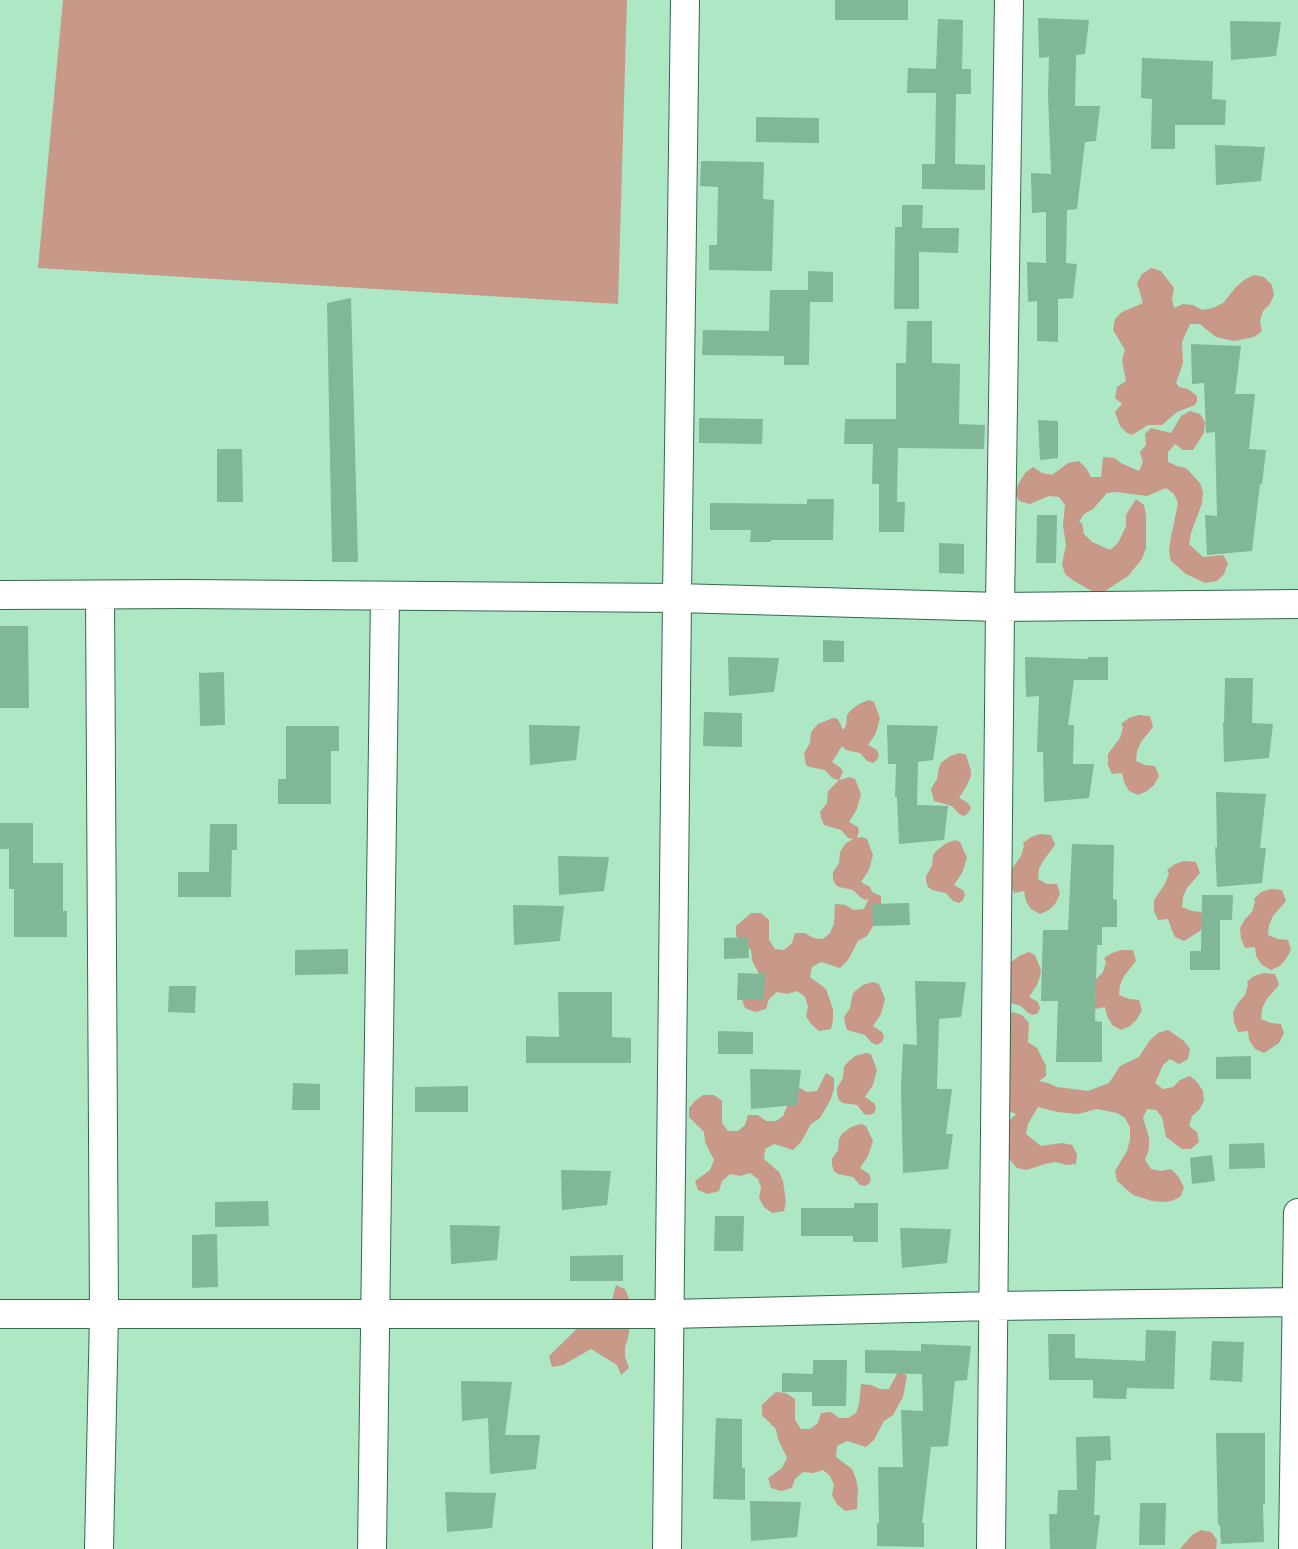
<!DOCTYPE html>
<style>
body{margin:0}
canvas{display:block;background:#ade7c4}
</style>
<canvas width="1298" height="1549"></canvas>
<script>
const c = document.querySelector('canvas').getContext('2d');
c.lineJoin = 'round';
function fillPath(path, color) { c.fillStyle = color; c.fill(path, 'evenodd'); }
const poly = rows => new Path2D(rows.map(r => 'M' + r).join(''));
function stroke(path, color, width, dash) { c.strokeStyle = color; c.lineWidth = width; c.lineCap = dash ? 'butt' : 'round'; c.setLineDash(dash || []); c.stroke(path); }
fillPath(poly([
 [63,0,627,0,618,304,38,268],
 [1151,268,1161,271,1174,288,1172,299,1174,308,1183,304,1193,305,1202,310,1213,308,1223,303,1236,287,1244,280,1254,275,1264,277,1272,285,1274,295,1270,304,1263,311,1260,321,1262,331,1254,337,1234,341,1216,337,1200,324,1190,324,1182,342,1183,363,1176,383,1179,387,1188,389,1197,396,1197,401,1195,405,1177,412,1162,425,1148,425,1132,435,1127,433,1120,426,1115,412,1122,404,1115,398,1117,387,1126,381,1122,360,1125,350,1113,330,1115,319,1122,312,1143,303,1137,283,1142,274],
 [1190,411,1200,414,1205,422,1204,433,1193,450,1183,450,1175,444,1168,452,1168,462,1177,466,1186,468,1200,483,1203,492,1202,503,1191,533,1189,544,1203,557,1223,555,1228,563,1224,574,1217,581,1205,583,1186,574,1171,561,1169,551,1170,542,1178,503,1174,494,1166,488,1147,496,1116,492,1107,493,1093,509,1084,514,1079,522,1082,523,1084,534,1092,542,1110,550,1118,543,1126,526,1126,515,1136,499,1144,505,1146,515,1146,548,1142,559,1128,576,1102,593,1092,591,1074,581,1065,574,1062,564,1066,545,1063,525,1065,505,1059,497,1049,496,1030,504,1019,501,1015,492,1019,483,1025,473,1033,467,1042,473,1052,475,1068,463,1079,461,1086,468,1091,477,1101,477,1103,457,1114,458,1121,463,1139,471,1143,462,1140,452,1146,445,1145,434,1151,428,1171,433,1181,416],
 [869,700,874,702,880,718,876,733,868,745,877,750,879,755,877,760,873,763,867,761,860,753,846,750,842,746,832,762,841,768,843,772,839,780,850,777,855,779,861,794,857,809,849,822,858,827,859,832,857,838,862,837,867,839,873,855,869,870,861,882,870,887,872,892,881,896,881,907,878,918,867,936,858,941,848,960,840,968,821,962,812,967,810,977,826,989,833,1009,833,1020,831,1029,819,1031,811,1024,806,1016,808,1006,805,997,797,991,787,994,777,992,769,999,766,1009,755,1012,745,1008,742,999,761,978,752,960,751,950,736,936,736,926,751,913,761,913,769,920,769,940,775,949,784,950,792,943,795,933,805,933,813,938,823,939,830,933,834,924,835,904,845,905,854,910,864,909,869,898,866,900,861,898,853,890,839,887,835,884,833,878,833,872,839,863,840,852,846,843,853,839,848,838,841,830,824,825,821,818,820,812,827,803,828,791,839,780,832,778,825,770,810,767,806,765,804,753,810,743,811,732,818,724,833,718,838,719,843,730,846,726,847,715,850,711,859,704],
 [1139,715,1150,716,1153,727,1141,742,1137,751,1136,761,1145,765,1155,766,1159,776,1154,785,1147,791,1138,795,1129,791,1124,782,1122,773,1112,774,1108,765,1108,754,1120,738,1123,727,1121,724,1129,718],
 [960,753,966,755,971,771,971,776,967,785,959,798,968,803,971,808,968,813,964,816,959,814,952,806,934,801,931,789,937,779,939,768,941,763,950,756],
 [1040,834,1051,835,1055,845,1043,861,1039,869,1038,879,1047,884,1057,884,1060,894,1055,904,1049,910,1040,914,1031,909,1026,901,1024,891,1014,893,1010,883,1009,873,1021,856,1024,846,1023,843,1031,837],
 [955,840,960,842,967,858,962,873,954,885,963,890,965,895,963,900,959,903,953,901,946,893,932,890,928,887,926,881,926,876,932,866,933,855,936,851,945,844],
 [1184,861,1196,862,1200,873,1187,888,1183,897,1182,907,1192,911,1201,912,1205,921,1200,931,1184,941,1175,937,1171,928,1168,919,1158,920,1154,911,1154,900,1165,884,1169,873,1167,870,1175,864],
 [1271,889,1282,890,1286,901,1273,916,1269,925,1268,935,1278,939,1288,940,1291,950,1286,959,1280,966,1271,970,1262,965,1256,956,1255,947,1245,948,1241,939,1240,928,1245,919,1252,912,1255,902,1254,899,1261,892],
 [1121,950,1133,950,1136,961,1124,976,1120,985,1119,995,1129,999,1139,1000,1142,1010,1137,1019,1130,1026,1121,1030,1112,1025,1107,1016,1105,1007,1095,1009,1096,979,1103,972,1106,962,1104,958,1112,953],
 [1029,952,1035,955,1041,970,1040,976,1037,985,1029,997,1038,1002,1040,1008,1038,1013,1033,1015,1028,1013,1021,1006,1007,1002,1010,963,1019,956],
 [1264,973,1275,974,1279,985,1266,1000,1262,1009,1261,1019,1271,1023,1281,1024,1284,1033,1279,1043,1264,1053,1255,1049,1249,1040,1248,1031,1238,1032,1234,1022,1233,1012,1238,1003,1245,995,1248,985,1247,982,1254,976],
 [873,982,879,984,885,999,881,1014,873,1026,882,1032,884,1037,882,1042,877,1045,872,1043,865,1035,847,1030,845,1023,844,1017,850,1008,852,997,854,992,863,985],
 [1012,1012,1022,1015,1029,1023,1028,1042,1037,1048,1046,1066,1046,1076,1039,1081,1048,1083,1057,1087,1088,1091,1109,1083,1120,1066,1139,1057,1150,1040,1158,1033,1168,1030,1184,1041,1190,1049,1188,1059,1179,1064,1170,1059,1163,1065,1155,1083,1163,1089,1173,1087,1180,1080,1190,1076,1197,1082,1203,1091,1204,1101,1199,1110,1192,1116,1189,1126,1197,1132,1199,1142,1191,1149,1182,1149,1166,1137,1162,1117,1156,1110,1147,1109,1143,1118,1149,1137,1149,1149,1145,1160,1151,1169,1161,1171,1171,1169,1178,1176,1184,1187,1181,1196,1172,1201,1162,1202,1152,1201,1133,1195,1117,1181,1115,1171,1127,1151,1130,1139,1130,1127,1125,1118,1117,1113,1097,1109,1078,1114,1057,1112,1038,1107,1028,1124,1026,1134,1041,1146,1062,1143,1072,1145,1077,1154,1076,1164,1066,1165,1056,1162,1045,1164,1026,1170,1017,1168,1003,1152,1005,1132,1009,1121,1016,1114,1011,1112,1004,1105,1004,1018],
 [866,1053,871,1054,877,1070,873,1085,865,1097,874,1103,876,1108,874,1113,870,1115,864,1114,857,1105,843,1103,839,1100,837,1094,837,1088,843,1078,844,1067,847,1063,855,1056],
 [826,1073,834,1078,834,1089,831,1099,820,1118,811,1124,801,1142,793,1150,774,1144,765,1149,764,1159,779,1172,783,1181,786,1202,784,1211,772,1213,764,1207,759,1198,761,1188,758,1179,750,1173,740,1176,730,1174,722,1181,719,1191,708,1194,698,1190,695,1181,710,1170,714,1160,705,1142,704,1132,689,1117,689,1108,696,1100,703,1095,714,1095,722,1101,722,1123,728,1131,738,1131,745,1125,748,1115,758,1115,766,1121,776,1121,783,1116,787,1107,786,1096,798,1087,807,1092,817,1091],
 [861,1124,866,1126,873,1141,868,1156,860,1168,869,1174,871,1179,869,1184,865,1186,860,1185,853,1177,838,1174,834,1171,832,1165,832,1159,838,1150,839,1139,842,1134,851,1127],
 [616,1285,625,1289,629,1299,627,1308,631,1318,628,1338,625,1347,625,1357,629,1368,621,1375,617,1365,591,1349,563,1365,552,1367,549,1356,582,1324,610,1308],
 [899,1370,907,1376,903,1397,893,1415,884,1421,874,1440,866,1447,847,1441,837,1446,836,1457,852,1469,856,1479,858,1489,857,1509,845,1511,837,1504,832,1495,834,1485,830,1476,823,1470,813,1473,803,1472,795,1479,792,1488,781,1491,771,1488,768,1478,782,1468,787,1458,778,1439,776,1429,762,1415,762,1405,769,1398,776,1392,786,1393,795,1399,795,1420,801,1429,810,1429,818,1423,821,1413,831,1412,839,1418,848,1418,856,1413,859,1404,861,1384,871,1385,880,1389,889,1389],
 [1201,1530,1211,1532,1217,1540,1216,1549,1180,1549,1192,1535]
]), '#c89889');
fillPath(poly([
 [835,0,908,0,908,20,835,20],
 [1038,18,1089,20,1085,54,1076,55,1075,106,1100,106,1096,141,1085,142,1077,209,1067,210,1066,263,1077,264,1073,298,1058,299,1058,342,1037,341,1037,301,1028,302,1027,262,1046,263,1046,212,1032,213,1031,173,1051,174,1048,95,1049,57,1039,58],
 [938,19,963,20,962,69,971,69,971,94,956,94,955,164,985,165,985,190,922,189,922,164,935,164,936,93,907,93,908,68,936,69],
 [1230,21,1281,22,1276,56,1231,60],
 [1142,58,1213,61,1212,99,1226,100,1225,125,1175,125,1175,149,1151,149,1152,99,1141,98],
 [756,117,819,118,819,143,756,142],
 [1215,145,1265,147,1261,181,1216,185],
 [701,161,764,162,763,199,774,200,772,271,709,270,709,245,717,245,718,187,700,186],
 [902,205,923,205,922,228,959,228,958,253,919,252,919,309,894,309,895,227,902,227],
 [808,271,833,272,833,302,810,302,809,365,784,365,784,356,702,355,703,330,769,331,770,290,808,290],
 [351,298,358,562,332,562,327,303],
 [907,321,932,321,932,363,960,364,959,424,985,425,984,449,898,448,897,502,905,502,904,532,879,532,879,484,872,484,873,444,844,444,845,419,896,419,896,363,906,363],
 [1191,344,1241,346,1235,394,1255,394,1249,449,1266,450,1262,484,1260,484,1252,551,1207,555,1205,515,1217,516,1215,432,1206,433,1204,383,1192,384],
 [699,418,763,419,762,444,699,443],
 [1038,420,1058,421,1058,458,1040,460],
 [217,449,242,449,243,502,217,502],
 [807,499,834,499,833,540,771,540,771,542,750,542,751,530,710,530,710,503,807,504],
 [1037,515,1057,515,1056,563,1036,563],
 [939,543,964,544,964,574,939,573],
 [0,626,28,626,29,708,0,708],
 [823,640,844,641,844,662,823,662],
 [728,657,779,658,774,692,729,696],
 [1025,657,1088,659,1088,657,1108,657,1108,680,1074,680,1068,725,1074,725,1073,764,1094,764,1089,798,1044,802,1043,752,1037,752,1039,696,1026,697],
 [224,672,225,725,200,726,199,673],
 [1225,678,1253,678,1252,723,1273,724,1269,758,1224,762,1223,722,1224,723],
 [704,712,742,713,742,747,703,746],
 [529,725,580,726,576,760,530,765],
 [887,725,938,726,933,760,918,762,917,805,948,806,944,840,899,844,897,797,895,797,896,764,888,764],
 [286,726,339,726,339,751,331,751,331,804,278,804,278,779,286,779],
 [1216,792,1266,794,1260,848,1266,848,1262,883,1217,887,1215,847,1217,847],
 [0,823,33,823,33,863,63,863,63,911,67,911,67,937,14,937,14,889,9,889,9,849,0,849],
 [210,824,237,824,237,850,232,850,231,897,178,897,178,872,209,872],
 [1072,844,1114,845,1113,899,1117,900,1117,927,1102,927,1102,945,1097,945,1095,1021,1102,1022,1102,1062,1056,1062,1058,1001,1041,1001,1043,930,1068,930],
 [558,856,609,857,604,891,559,895],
 [1202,895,1233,895,1232,920,1220,920,1220,970,1190,970,1190,951,1201,951],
 [909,903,910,925,873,926,872,904],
 [513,905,564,906,560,941,514,945],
 [748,937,749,958,724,959,724,938],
 [348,949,348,974,295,975,295,950],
 [738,973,765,974,764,1000,737,1000],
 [915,981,966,982,961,1017,939,1019,937,1089,952,1089,946,1134,953,1134,948,1169,903,1173,901,1088,903,1044,917,1045],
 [169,986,196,986,195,1013,168,1012],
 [558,992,612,992,612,1037,631,1038,631,1063,526,1063,526,1036,559,1037],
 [718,1031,753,1032,753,1054,718,1054],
 [1251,1056,1251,1079,1216,1079,1216,1057],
 [750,1069,801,1070,797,1105,751,1109],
 [293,1083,320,1084,320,1110,292,1110],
 [468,1086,468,1112,415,1112,415,1087],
 [1264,1143,1265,1168,1229,1169,1229,1144],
 [1212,1155,1215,1181,1192,1184,1190,1158],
 [561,1170,611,1171,607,1205,562,1210],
 [268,1201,269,1226,215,1227,215,1202],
 [854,1203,878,1203,878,1242,853,1242,853,1236,801,1236,801,1208,854,1208],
 [715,1216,744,1216,743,1251,714,1251],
 [450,1225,500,1226,497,1260,451,1264],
 [900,1228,951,1229,947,1263,902,1268],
 [217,1234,218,1287,192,1288,192,1235],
 [623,1255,623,1281,570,1281,570,1256],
 [1146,1330,1176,1331,1174,1389,1127,1388,1126,1399,1093,1398,1093,1380,1049,1380,1048,1334,1075,1334,1075,1358,1145,1361],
 [1212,1341,1244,1342,1242,1382,1210,1380],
 [921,1344,971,1346,967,1380,955,1381,948,1446,931,1447,922,1523,924,1523,924,1547,877,1546,877,1523,879,1523,878,1467,903,1467,901,1410,923,1411,922,1374,865,1373,865,1350,921,1351],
 [813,1360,847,1360,846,1406,812,1406,812,1392,782,1392,782,1373,813,1374],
 [461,1381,512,1382,505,1435,540,1435,536,1469,490,1474,488,1418,462,1421],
 [716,1418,742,1419,742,1468,745,1468,745,1500,713,1499],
 [1216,1433,1265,1433,1265,1504,1263,1504,1264,1542,1221,1544,1220,1525,1218,1525],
 [1110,1436,1111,1460,1096,1461,1094,1515,1100,1515,1096,1549,1050,1549,1049,1514,1057,1514,1058,1490,1077,1490,1076,1437],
 [445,1492,496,1493,492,1528,447,1532],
 [750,1501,801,1502,797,1537,751,1541],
 [1140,1503,1166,1503,1165,1545,1139,1545]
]), '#80b797');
const minor = poly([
 [0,595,186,594,677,598,1000,607,1298,604],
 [0,1314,670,1314,993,1306,1298,1302],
 [99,1549,104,1314,100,595],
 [372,1549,385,596],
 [667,1549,677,598,685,0],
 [991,1549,1000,607,1009,0],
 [1293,1549,1298,1213]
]);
stroke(minor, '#33694c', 30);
stroke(minor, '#fff', 28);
</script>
